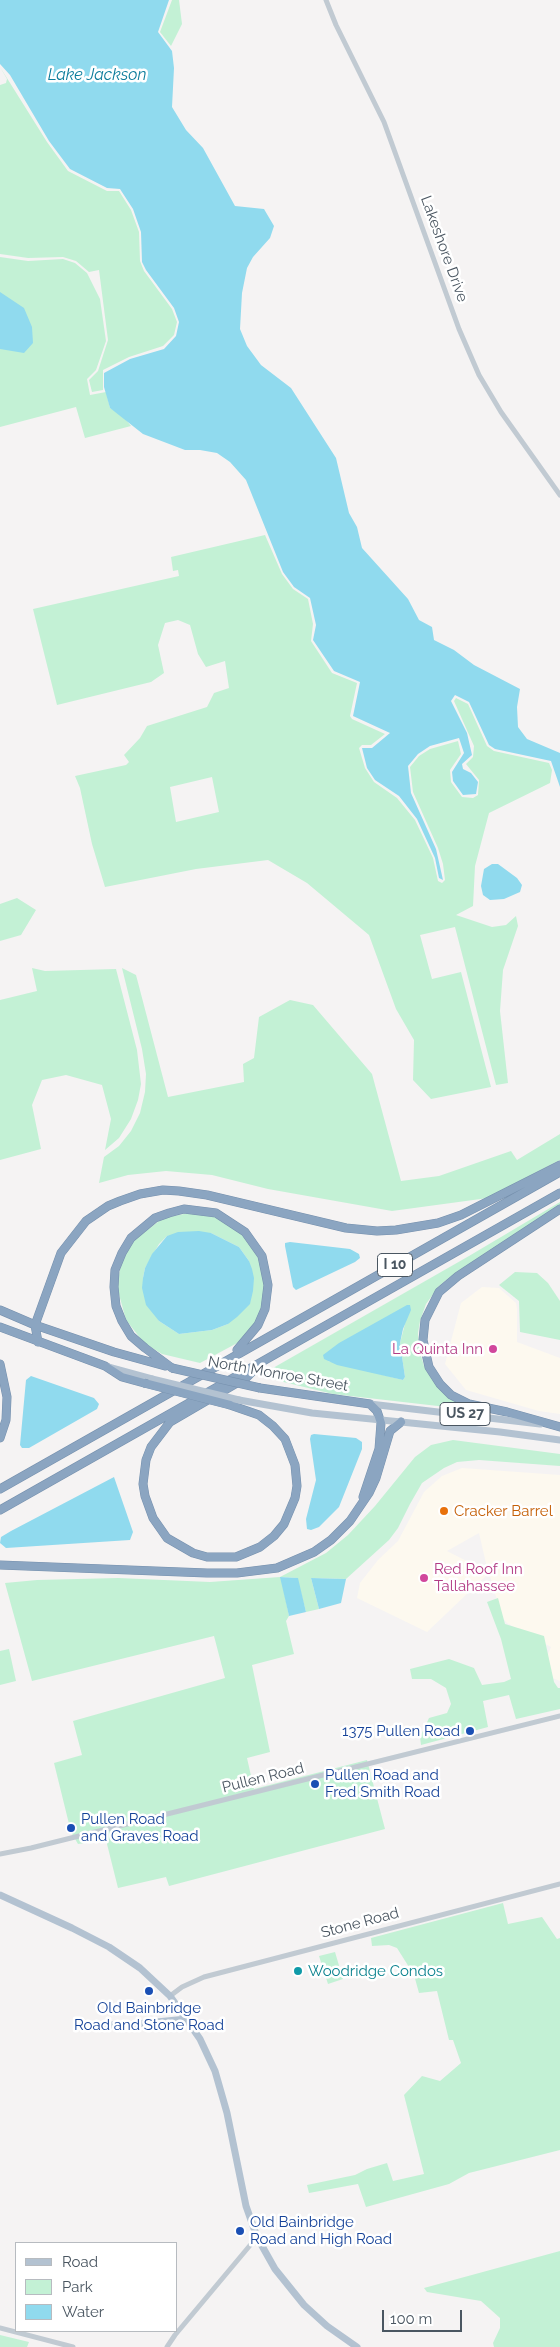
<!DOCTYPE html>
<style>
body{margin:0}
#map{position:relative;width:560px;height:2347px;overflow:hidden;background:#f5f3f3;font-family:Raleway,sans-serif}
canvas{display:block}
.legend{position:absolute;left:15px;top:2242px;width:162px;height:90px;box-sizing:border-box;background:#fff;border:1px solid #b7bbc0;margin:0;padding:6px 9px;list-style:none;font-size:15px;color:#4a5661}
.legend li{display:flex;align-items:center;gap:10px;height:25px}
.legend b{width:25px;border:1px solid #b7bbc0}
.scale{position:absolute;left:382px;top:2310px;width:80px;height:22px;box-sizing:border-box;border:2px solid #4a5661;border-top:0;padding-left:6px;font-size:15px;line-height:18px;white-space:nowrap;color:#4a5661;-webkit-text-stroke:4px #fff;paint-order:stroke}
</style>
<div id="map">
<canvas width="560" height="2347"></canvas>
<ul class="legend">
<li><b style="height:6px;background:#b3c2d1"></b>Road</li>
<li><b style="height:14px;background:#c3f1d5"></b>Park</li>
<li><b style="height:14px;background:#90daee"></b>Water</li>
</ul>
<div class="scale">100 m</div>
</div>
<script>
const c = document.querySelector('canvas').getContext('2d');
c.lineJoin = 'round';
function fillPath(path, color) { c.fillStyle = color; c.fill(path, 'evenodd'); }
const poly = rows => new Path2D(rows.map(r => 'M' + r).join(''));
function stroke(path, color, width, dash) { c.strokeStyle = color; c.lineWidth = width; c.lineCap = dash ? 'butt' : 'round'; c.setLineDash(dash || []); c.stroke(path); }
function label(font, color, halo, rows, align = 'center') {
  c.font = font + ' Raleway,sans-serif'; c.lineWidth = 5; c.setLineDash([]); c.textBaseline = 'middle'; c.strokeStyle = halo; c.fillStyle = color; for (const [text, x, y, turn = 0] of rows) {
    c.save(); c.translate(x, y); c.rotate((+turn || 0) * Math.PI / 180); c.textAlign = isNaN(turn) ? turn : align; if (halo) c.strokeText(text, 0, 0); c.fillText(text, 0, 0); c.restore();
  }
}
fillPath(poly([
 [482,1287,499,1288,516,1303,517,1309,517,1342,560,1358,560,1414,539,1411,466,1390,445,1364,461,1303],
 [462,1468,560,1475,560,1681,540,1673,551,1647,507,1623,502,1617,489,1573,427,1632,357,1598,360,1583,378,1560,398,1541,424,1492,442,1476],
 [479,1533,488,1572,447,1551]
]), '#fdf9ef');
fillPath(poly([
 [172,0,179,0,182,24,171,46,160,32],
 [0,67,47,142,68,171,107,191,119,191,131,210,139,232,140,261,144,271,172,309,177,322,174,335,163,346,129,357,103,370,103,390,92,392,89,380,98,371,108,340,99,270,89,272,76,261,63,257,28,258,0,254,0,85,6,83,7,79],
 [0,257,28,261,63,259,75,263,87,273,100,299,106,341,96,370,87,379,90,395,106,392,110,408,122,415,131,426,85,438,76,407,0,427],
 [265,535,282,574,293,589,308,599,313,624,311,641,332,673,357,683,350,716,352,719,385,734,371,745,362,745,359,748,365,768,374,782,397,798,415,820,433,858,438,881,442,883,445,880,443,864,438,848,413,792,410,767,419,756,430,749,458,741,461,754,450,770,451,782,462,797,473,798,478,795,479,780,466,764,473,757,474,746,454,701,456,698,468,704,487,746,494,751,549,763,552,770,550,783,489,813,475,866,473,906,456,915,492,927,506,925,516,916,518,926,503,970,500,1011,508,1083,496,1085,455,927,420,935,432,979,461,972,491,1087,431,1099,413,1080,414,1040,396,1009,369,935,307,883,268,860,196,869,105,887,92,844,80,788,75,776,126,765,129,762,124,755,140,738,147,726,207,707,214,693,229,688,225,661,206,667,198,654,190,625,178,620,165,623,158,645,164,673,151,682,57,705,33,609,179,576,178,570,173,571,171,557],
 [212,777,219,812,176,822,170,787],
 [17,898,36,910,21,935,0,941,0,904],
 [32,968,45,971,116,969,137,1050,141,1084,138,1100,131,1119,119,1138,105,1150,111,1119,102,1085,66,1075,42,1080,32,1105,41,1149,0,1160,0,1000,37,991],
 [122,968,136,975,168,1097,244,1082,243,1064,254,1058,259,1017,290,1000,313,1005,372,1074,401,1181,439,1176,511,1151,517,1160,560,1134,560,1160,488,1198,392,1211,268,1189,212,1175,166,1171,128,1175,99,1183,104,1157,119,1146,131,1131,140,1113,145,1092,146,1074,142,1049],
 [560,1202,560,1207,453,1277,451,1276,439,1286,426,1304,420,1321,418,1333,419,1349,424,1366,438,1387,464,1409,333,1394,259,1376,469,1256],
 [406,1320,400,1343,405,1377,403,1380,328,1361],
 [189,1213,220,1218,241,1231,259,1256,265,1290,263,1306,255,1324,241,1341,200,1363,162,1354,144,1343,126,1320,117,1287,121,1263,134,1240,163,1218],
 [211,1233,239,1247,249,1261,228,1324,212,1330,179,1334,159,1321,143,1278,145,1268,159,1244,167,1236],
 [515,1272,537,1273,548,1283,560,1301,560,1340,520,1332,519,1301,499,1285],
 [453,1440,560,1454,560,1466,479,1460,457,1462,444,1468,422,1483,410,1504,398,1528,389,1540,346,1579,311,1578,319,1609,306,1612,297,1578,281,1577,289,1616,286,1621,294,1654,252,1665,270,1752,247,1758,254,1789,367,1760,385,1829,169,1886,166,1877,118,1888,106,1840,78,1844,71,1832,54,1763,82,1755,73,1721,225,1678,214,1636,32,1681,5,1583,37,1580,118,1578,210,1582,280,1577,326,1553,348,1535,375,1506,415,1457,431,1445],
 [498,1598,505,1624,544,1636,554,1682,558,1688,560,1688,560,1709,516,1719,509,1695,483,1701,488,1727,421,1745,420,1737,429,1718,447,1713,451,1704,446,1688,431,1679,412,1679,410,1669,449,1659,474,1668,482,1685,504,1682,511,1679,501,1639,487,1602],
 [9,1649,16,1681,0,1685,0,1651],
 [503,1903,508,1924,542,1917,557,1939,560,1938,560,2150,469,2173,449,2184,366,2207,358,2184,309,2193,307,2185,355,2175,367,2169,387,2163,393,2181,424,2174,404,2095,422,2076,440,2081,461,2063,453,2040,449,2040,437,1991,419,1993,414,1975,397,1948,389,1945,372,1946,371,1938],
 [335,1952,343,1979,328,1984,319,1956],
 [560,2251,560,2347,494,2347,493,2343,500,2328,500,2318,481,2301,427,2292,424,2288],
 [0,2335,29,2342,27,2347,0,2347]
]), '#c3f1d5');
fillPath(poly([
 [0,0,169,0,158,32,172,51,174,68,172,107,186,130,203,148,235,206,264,209,274,226,270,238,253,257,247,268,242,293,240,329,247,346,261,365,291,388,336,458,349,513,357,527,362,548,408,599,419,620,432,627,434,640,454,650,474,665,520,689,517,707,518,727,527,739,560,753,560,787,551,761,495,749,489,745,469,702,455,695,451,701,467,733,472,755,462,764,463,769,471,773,478,782,476,794,463,795,453,781,452,772,464,753,459,738,430,746,418,754,408,766,411,793,436,849,443,880,439,878,435,858,417,819,399,796,375,780,367,768,362,748,372,748,390,733,353,716,360,682,334,671,313,640,316,625,310,598,294,587,283,572,246,480,230,462,217,453,200,450,185,450,143,434,110,408,104,387,104,373,130,359,164,349,176,336,179,322,174,308,146,270,142,262,141,232,133,209,120,189,107,188,70,169,49,141,10,75,0,64],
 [0,292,24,308,32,327,33,343,24,353,0,349],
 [492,864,498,864,517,878,522,885,520,892,504,899,490,900,483,895,481,886,484,869],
 [199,1231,211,1233,239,1247,249,1261,252,1269,254,1278,253,1291,250,1304,237,1317,228,1324,212,1330,179,1334,159,1321,146,1305,142,1288,143,1278,145,1268,152,1254,167,1236,178,1232],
 [290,1242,350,1249,359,1254,360,1258,355,1262,296,1290,293,1287,285,1246,285,1243],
 [407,1305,410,1305,411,1310,403,1329,400,1343,405,1377,403,1380,337,1365,324,1359,323,1355,339,1343],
 [31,1376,94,1398,99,1404,97,1409,29,1448,22,1448,20,1445,26,1380],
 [314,1434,356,1438,362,1442,362,1449,339,1507,319,1527,311,1530,307,1529,306,1519,316,1480,310,1439,311,1435],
 [114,1477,133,1532,130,1540,6,1548,0,1543,1,1537,11,1531],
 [280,1577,298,1578,306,1612,289,1616],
 [311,1578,346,1579,341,1603,319,1609]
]), '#90daee');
const highway = poly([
 [560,1209,458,1276,439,1292,425,1320,423,1340,429,1367,440,1384,451,1395,469,1404,507,1412,560,1427],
 [0,1310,35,1325,114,1352,165,1366],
 [0,1327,105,1366,122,1377,144,1383],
 [38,1342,35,1325,61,1253,86,1221,108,1206,120,1201,140,1194,163,1190,179,1191,207,1195,346,1228,377,1231,396,1230,438,1223,461,1215,560,1165],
 [0,1364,7,1397,6,1420,0,1438],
 [172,1368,145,1348,131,1336,122,1321,116,1306,114,1287,115,1270,122,1253,131,1238,155,1218,169,1213,184,1209,216,1213,245,1232,262,1256,268,1285,265,1309,258,1325,237,1350],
 [260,1388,370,1404,377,1411,381,1423,379,1449,363,1497],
 [230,1405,259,1415,273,1426,285,1439,295,1465,297,1486,295,1498,284,1524,274,1536,260,1547,236,1557,207,1557,193,1553,167,1538,153,1518,145,1496,143,1484,146,1460,151,1447,170,1422,247,1377,254,1370],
 [0,1489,560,1172],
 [0,1510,560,1193],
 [0,1565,207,1573,237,1573,277,1568,314,1552,331,1540,350,1521,369,1493,376,1478,390,1431,401,1422]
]);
stroke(highway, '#7690ad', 9);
stroke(poly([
 [326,0,336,25,384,122,459,329,479,375,501,412,560,495],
 [0,1854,31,1848,560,1716],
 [170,1996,182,1987,204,1977,560,1884],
 [0,2328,73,2347],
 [167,2347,175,2335,257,2237]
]), '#c1cad2', 5);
stroke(poly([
 [108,1367,152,1379],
 [239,1400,312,1413,500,1432,560,1440],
 [370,1404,540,1424],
 [0,1895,72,1928,109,1947,140,1968,170,1996,200,2039,215,2071,227,2113,246,2206,257,2237,275,2269,304,2305,327,2326,357,2347],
 [107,2025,126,2025,187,2019]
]), '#b3c2d1', 7);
stroke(highway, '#8ba5c1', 8);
const highwayBridge = poly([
 [172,1368,260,1388],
 [144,1383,230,1405]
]);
stroke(highwayBridge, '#7690ad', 9, []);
stroke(poly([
 [152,1379,239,1400]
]), '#b3c2d1', 7);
stroke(highwayBridge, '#8ba5c1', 8);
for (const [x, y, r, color] of [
 [493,1349,5,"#d1479c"],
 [444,1511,5,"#e8710a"],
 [424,1578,5,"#d1479c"],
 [470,1731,5,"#1a4fb4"],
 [315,1784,5,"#1a4fb4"],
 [71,1828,5,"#1a4fb4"],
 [298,1971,5,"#0f9aa8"],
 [149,1991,5,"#1a4fb4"],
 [240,2231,5,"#1a4fb4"]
]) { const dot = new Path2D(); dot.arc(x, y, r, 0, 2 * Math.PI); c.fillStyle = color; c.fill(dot); stroke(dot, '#fff', 2); }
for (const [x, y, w] of [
 [395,1265,35],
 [465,1414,50]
]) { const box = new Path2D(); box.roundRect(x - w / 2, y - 11.5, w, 23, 4); c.fillStyle = '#fff'; c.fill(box); stroke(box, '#4a5661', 1); }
label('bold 14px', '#4a5661', null, [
 ["I 10",395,1265],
 ["US 27",465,1414]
]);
label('15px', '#4a5661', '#fff', [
 ["Lakeshore Drive",444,249,70],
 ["North Monroe Street",278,1374,10],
 ["Pullen Road",263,1778,-14],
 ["Stone Road",360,1923,-15]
]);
label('15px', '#b23c85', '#fff', [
 ["La Quinta Inn",483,1349],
 ["Red Roof Inn",434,1569,"left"],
 ["Tallahassee",434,1586,"left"]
], 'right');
label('15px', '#c56008', '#fff', [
 ["Cracker Barrel",454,1511]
], 'left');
label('15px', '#164399', '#fff', [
 ["1375 Pullen Road",460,1731,"right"],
 ["Pullen Road and",325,1775],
 ["Fred Smith Road",325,1792],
 ["Pullen Road",81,1819],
 ["and Graves Road",81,1836],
 ["Old Bainbridge",149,2008,"center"],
 ["Road and Stone Road",149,2025,"center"],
 ["Old Bainbridge",250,2222],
 ["Road and High Road",250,2239]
], 'left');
label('15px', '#0d838f', '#fff', [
 ["Woodridge Condos",308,1971]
], 'left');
label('italic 16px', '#0c7c9b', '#fff', [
 ["Lake Jackson",97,75]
]);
</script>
